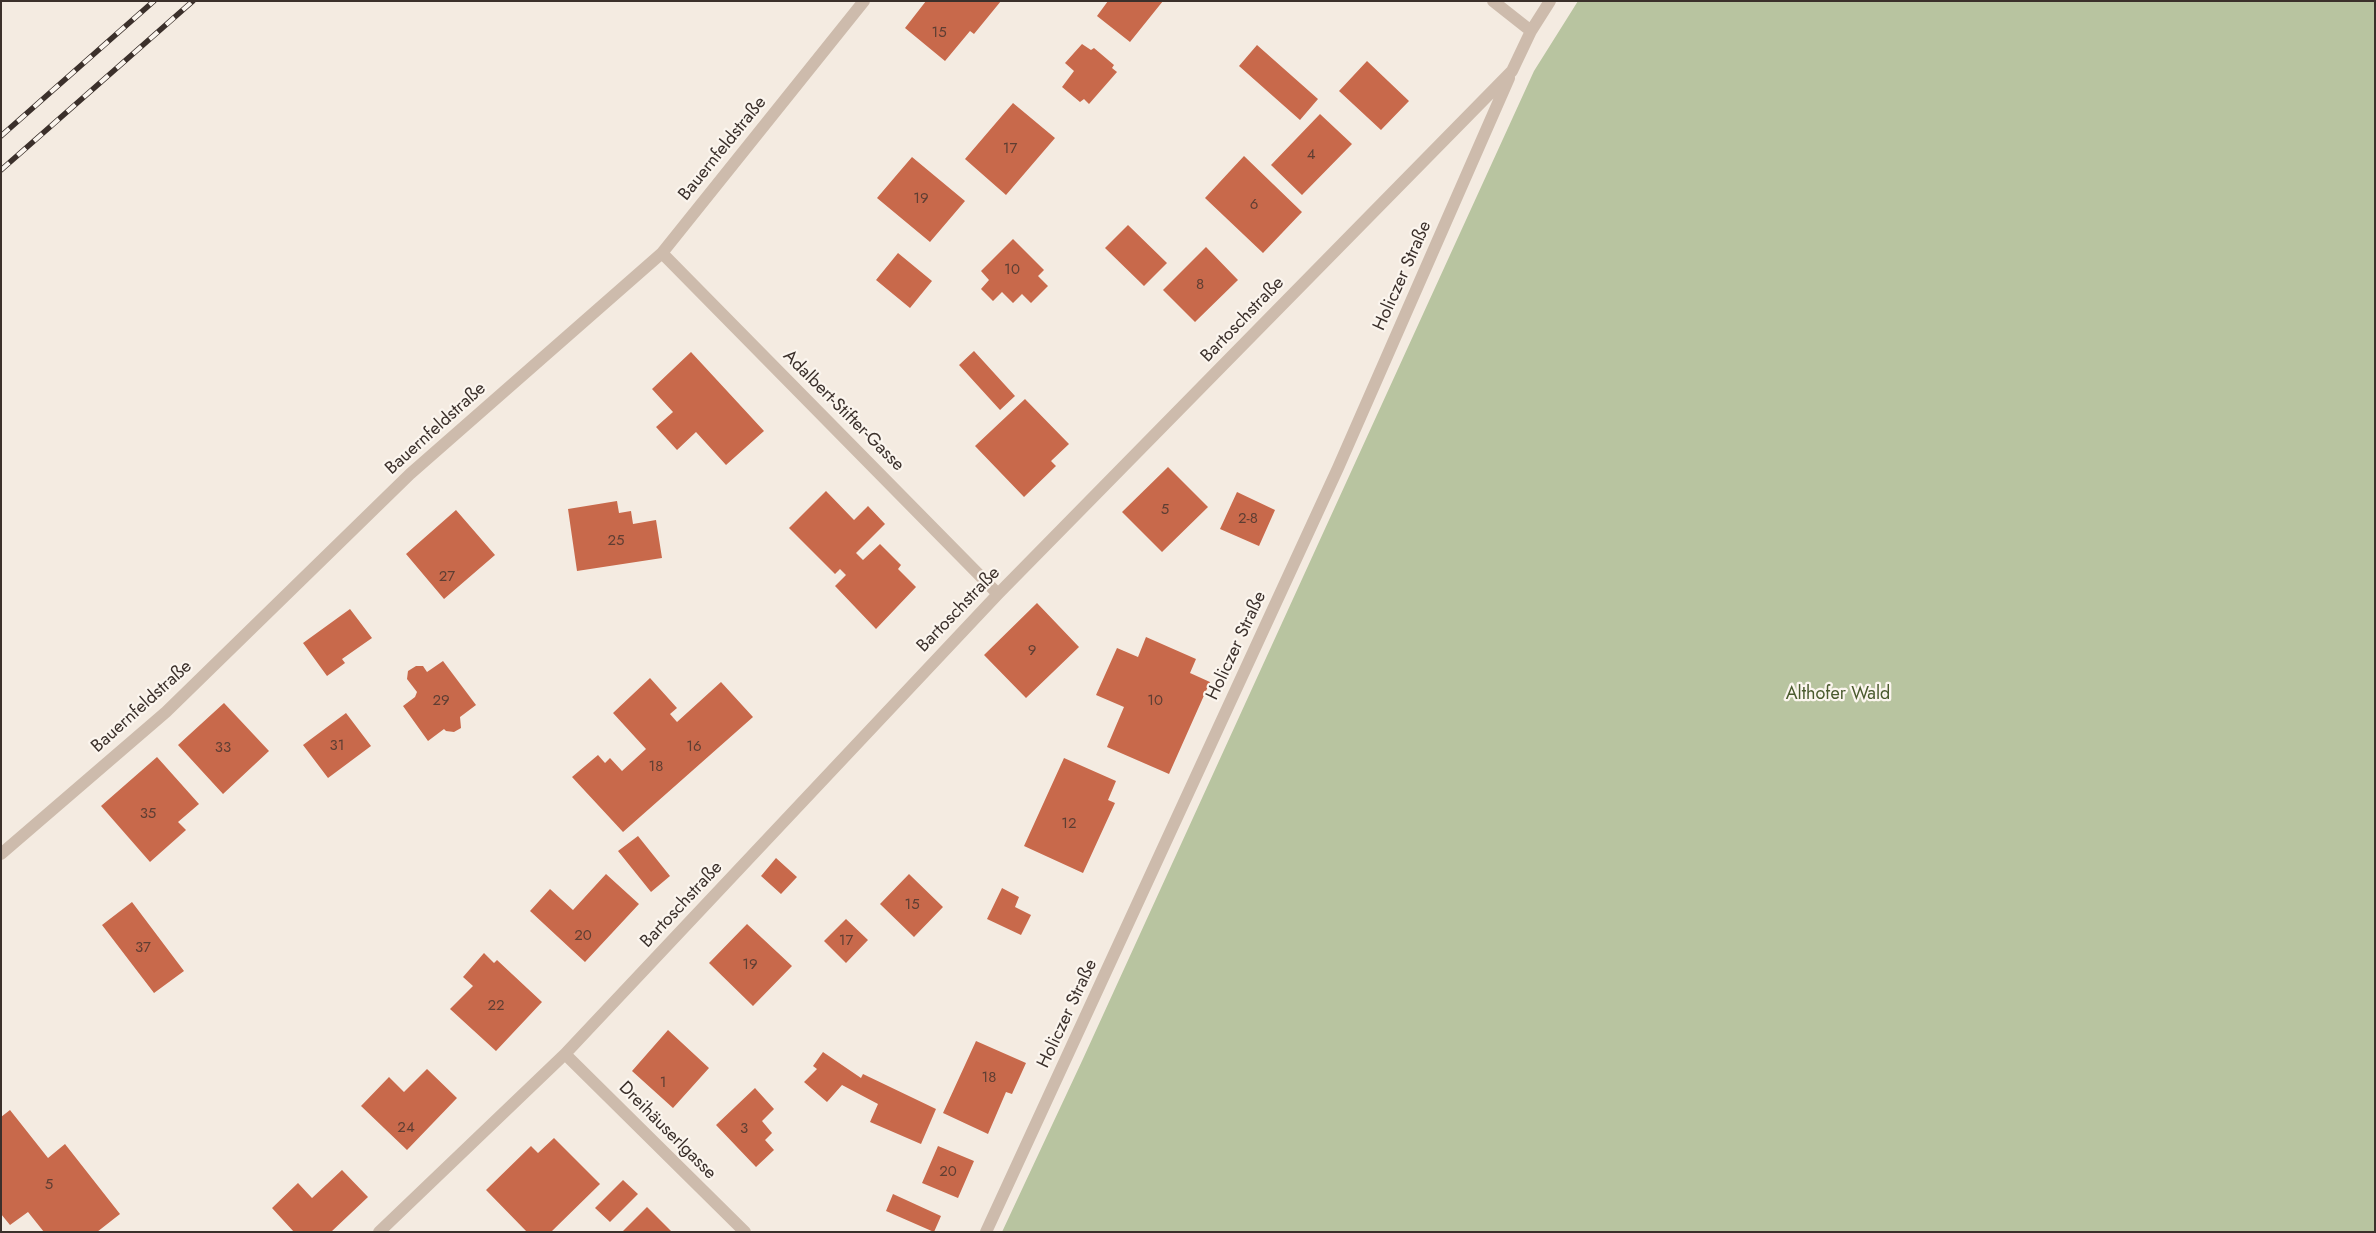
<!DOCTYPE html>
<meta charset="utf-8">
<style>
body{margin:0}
#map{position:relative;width:2376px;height:1233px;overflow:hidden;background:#f4ebe1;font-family:Jost,sans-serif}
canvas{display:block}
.frame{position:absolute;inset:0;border:2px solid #3b302b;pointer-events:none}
</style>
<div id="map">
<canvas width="2376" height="1233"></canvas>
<div class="frame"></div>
</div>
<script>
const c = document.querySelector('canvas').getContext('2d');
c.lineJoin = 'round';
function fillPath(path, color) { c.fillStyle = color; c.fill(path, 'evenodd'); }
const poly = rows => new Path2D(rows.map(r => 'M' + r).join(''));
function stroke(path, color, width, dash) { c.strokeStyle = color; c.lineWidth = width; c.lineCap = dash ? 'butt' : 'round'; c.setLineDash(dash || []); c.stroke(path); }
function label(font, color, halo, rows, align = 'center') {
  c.font = font + ' Jost,sans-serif'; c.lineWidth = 4.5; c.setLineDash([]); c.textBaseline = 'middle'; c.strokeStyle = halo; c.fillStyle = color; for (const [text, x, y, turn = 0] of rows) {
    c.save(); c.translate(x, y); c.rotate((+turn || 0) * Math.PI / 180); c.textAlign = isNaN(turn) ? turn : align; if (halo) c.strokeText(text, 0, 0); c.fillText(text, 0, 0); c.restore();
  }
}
fillPath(poly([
 [1578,1,2375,1,2375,1232,1002,1232,1082,1061,1534,71]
]), '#b8c4a0');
fillPath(poly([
 [926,1,1001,1,974,34,970,31,945,61,905,28],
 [1108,1,1163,1,1130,42,1097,16],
 [1082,44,1091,50,1094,48,1114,65,1112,68,1117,72,1089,104,1084,99,1080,102,1062,87,1074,71,1065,63],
 [1257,45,1318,99,1300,120,1239,66],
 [1367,61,1409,101,1381,130,1339,91],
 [1013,103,1055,138,1006,195,965,159],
 [1320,114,1352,144,1302,195,1271,165],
 [1244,156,1302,212,1263,253,1205,198],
 [912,157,965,201,930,242,877,198],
 [1128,225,1167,263,1144,286,1105,248],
 [1013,239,1044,270,1038,276,1048,286,1031,303,1022,294,1013,303,1002,292,993,301,981,289,989,280,981,271],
 [1206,247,1238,280,1195,322,1163,290],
 [898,253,932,281,910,308,876,280],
 [974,351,1015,396,1000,410,959,365],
 [691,352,764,431,726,465,696,432,677,450,656,427,673,412,652,389],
 [1025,399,1069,444,1051,461,1056,466,1024,497,975,446],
 [1168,467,1208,507,1162,552,1122,512],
 [826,491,854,520,868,506,885,524,856,553,863,560,880,544,901,565,898,569,916,587,876,629,835,586,846,575,840,569,835,574,789,528],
 [1237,492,1275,510,1259,546,1220,529],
 [617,501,619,513,631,511,633,524,656,520,662,558,577,571,568,509],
 [456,510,495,555,444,599,406,554],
 [1037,603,1079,647,1026,698,984,655],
 [350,609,372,638,342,659,345,663,327,676,303,643],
 [1146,637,1196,659,1190,673,1210,682,1169,774,1107,747,1124,707,1096,695,1117,648,1138,657],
 [443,661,476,705,460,717,461,728,454,732,446,731,444,729,428,741,403,706,415,697,417,692,407,679,408,671,416,666,423,666,427,672],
 [650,678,677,708,670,714,677,722,721,682,753,717,623,832,572,777,598,755,605,763,610,758,622,771,646,749,613,713],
 [224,703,269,751,223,794,178,745],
 [346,713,371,746,328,778,303,745],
 [157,757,199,804,178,822,186,830,150,862,101,806],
 [1064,758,1116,781,1108,800,1115,803,1083,873,1024,846],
 [638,836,670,876,651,892,618,851],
 [776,858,797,877,781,894,761,876],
 [606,874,639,904,585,962,530,911,550,889,573,910],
 [909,874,943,907,914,937,880,904],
 [1002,888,1019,897,1015,907,1031,915,1021,935,987,919],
 [132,902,184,971,154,993,102,925],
 [846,919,868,940,846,963,824,941],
 [747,924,792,966,753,1006,709,963],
 [484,953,494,963,497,960,542,1002,496,1051,450,1009,473,986,463,977],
 [668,1030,709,1068,673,1108,632,1071],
 [976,1041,1026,1063,1012,1094,1006,1092,988,1134,943,1113],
 [823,1052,861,1078,863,1074,936,1109,921,1144,870,1122,878,1104,842,1085,827,1102,804,1082,817,1069,813,1066],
 [427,1069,457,1098,407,1150,361,1106,389,1077,404,1092],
 [755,1088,774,1109,762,1121,772,1133,765,1140,774,1150,756,1167,716,1125],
 [10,1110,48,1158,65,1144,120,1214,97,1232,44,1232,28,1212,10,1225,1,1214,1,1117],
 [554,1138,600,1184,551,1232,527,1232,486,1190,531,1146,538,1153],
 [938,1146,974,1161,958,1198,922,1183],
 [342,1170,368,1197,331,1232,294,1232,272,1208,298,1183,312,1198],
 [623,1180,638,1194,610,1222,595,1208],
 [893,1194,941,1216,934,1232,886,1211],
 [647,1207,672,1232,622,1232]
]), '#c8694b');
stroke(poly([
 [1493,1,1531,31],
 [662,253,998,594],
 [1,854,166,712,410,474,662,253,864,1],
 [565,1054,745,1232],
 [379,1232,565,1054,998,594,1512,71,1531,31,1550,1],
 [986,1232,1338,468,1509,78]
]), '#cdbbac', 12);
const rail = poly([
 [1,136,154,1],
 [1,170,193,1]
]);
stroke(rail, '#3b302b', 5.5);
stroke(rail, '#fbf5ee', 4, [11]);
label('15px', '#5e3e33', null, [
 ["15",939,33],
 ["17",1010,149],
 ["4",1311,155],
 ["19",921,199],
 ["6",1254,205],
 ["10",1012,270],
 ["8",1200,285],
 ["5",1165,510],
 ["2-8",1248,519],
 ["25",616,541],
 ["27",447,577],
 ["9",1032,651],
 ["29",441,701],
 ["10",1155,701],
 ["31",337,746],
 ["16",694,747],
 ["33",223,748],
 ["18",656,767],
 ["35",148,814],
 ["12",1069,824],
 ["15",912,905],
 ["20",583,936],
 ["17",846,941],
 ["37",143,948],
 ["19",750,965],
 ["22",496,1006],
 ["18",989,1078],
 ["1",663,1083],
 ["24",406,1128],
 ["3",744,1129],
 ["20",948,1172],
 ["5",49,1185]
]);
label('18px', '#3b302b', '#fbf5ee', [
 ["Bauernfeldstraße",723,149,-51],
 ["Holiczer Straße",1403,276,-66],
 ["Bartoschstraße",1243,320,-46],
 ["Adalbert-Stifter-Gasse",843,411,45],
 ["Bauernfeldstraße",436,429,-42],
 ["Bartoschstraße",959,610,-46],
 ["Holiczer Straße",1237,646,-65],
 ["Bauernfeldstraße",142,707,-42],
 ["Bartoschstraße",682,905,-47],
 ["Holiczer Straße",1068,1014,-65],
 ["Dreihäuserlgasse",667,1131,45]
]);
label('18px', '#4a5a2e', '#fbf5ee', [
 ["Althofer Wald",1838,695]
]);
</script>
